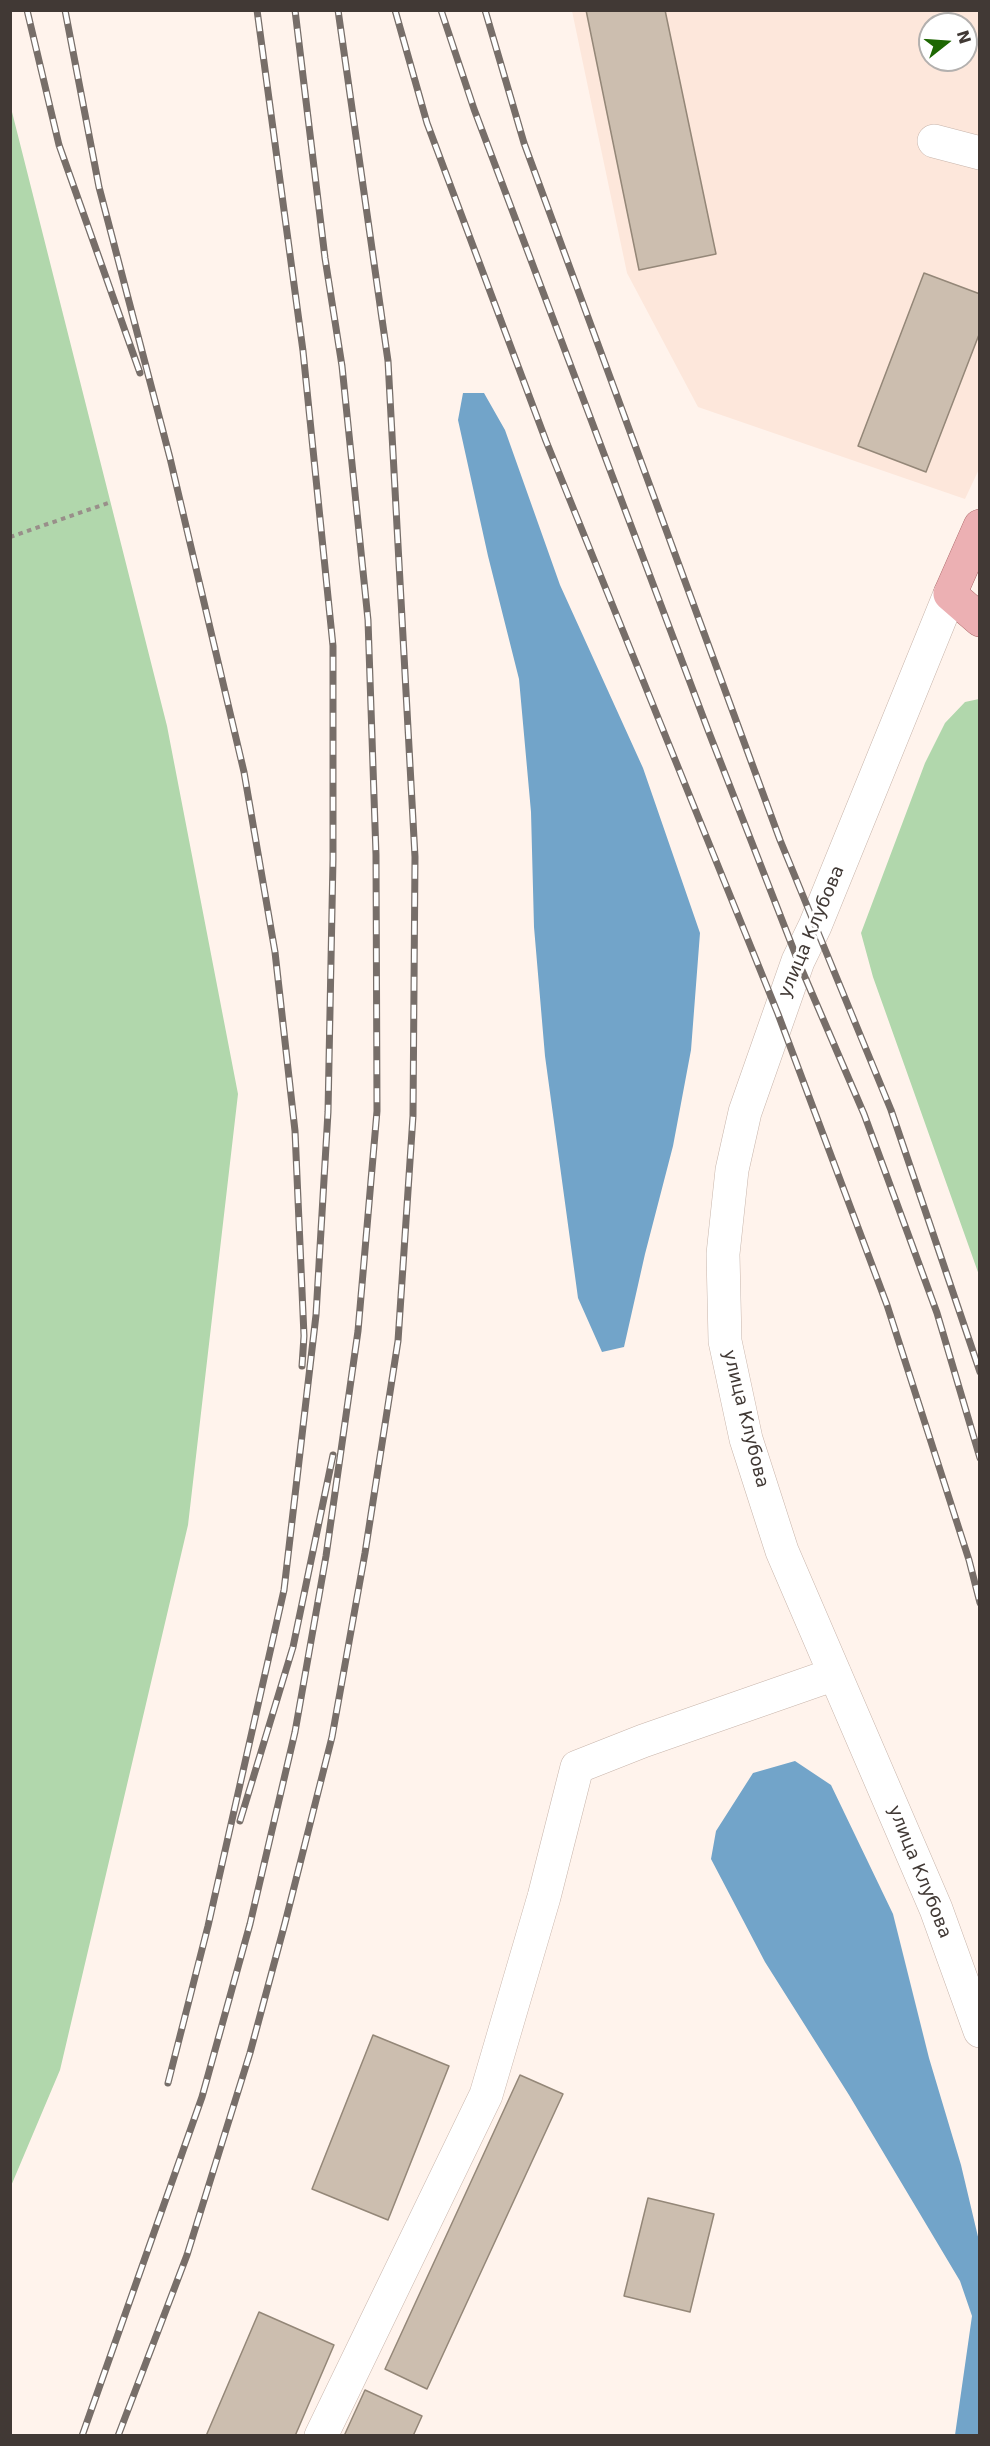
<!DOCTYPE html>
<meta charset="utf-8">
<style>
body{margin:0}
#map{position:relative;width:990px;height:2446px;overflow:hidden;background:#fff3ec;font-family:"DejaVu Sans",sans-serif}
canvas{display:block}
.frame{position:absolute;inset:0;border:12px solid #413935;pointer-events:none}
.north{position:absolute;left:918px;top:12px;width:60px;height:60px;box-sizing:border-box;background:#fff;border:2px solid #b3b0ae;border-radius:50%;rotate:73deg;font-size:16px;font-weight:700;line-height:24px;text-align:center;color:#413935}
.north::after{content:'';display:block;margin:auto;width:21px;height:27px;background:#1d6702;clip-path:polygon(50% 0,100% 100%,50% 72%,0 100%)}
</style>
<div id="map">
<canvas width="990" height="2446"></canvas>
<div class="frame"></div>
<div class="north">N</div>
</div>
<script>
const c = document.querySelector('canvas').getContext('2d');
c.lineJoin = 'round';
function fillPath(path, color) { c.fillStyle = color; c.fill(path, 'evenodd'); }
const poly = rows => new Path2D(rows.map(r => 'M' + r).join(''));
function stroke(path, color, width, dash) { c.strokeStyle = color; c.lineWidth = width; c.lineCap = dash ? 'butt' : 'round'; c.setLineDash(dash || []); c.stroke(path); }
function label(font, color, halo, rows, align = 'center') {
  c.font = font + ' "DejaVu Sans",sans-serif'; c.lineWidth = 6; c.setLineDash([]); c.textBaseline = 'middle'; c.strokeStyle = halo; c.fillStyle = color; for (const [text, x, y, turn = 0] of rows) {
    c.save(); c.translate(x, y); c.rotate((+turn || 0) * Math.PI / 180); c.textAlign = isNaN(turn) ? turn : align; if (halo) c.strokeText(text, 0, 0); c.fillText(text, 0, 0); c.restore();
  }
}
fillPath(poly([
 [572,11,979,11,980,467,965,499,698,407,627,273],
 [930,24,966,24,966,60,930,60]
]), '#fde7db');
fillPath(poly([
 [11,108,167,726,238,1094,188,1525,60,2070,11,2186],
 [979,699,980,699,979,1275,873,977,861,933,925,763,945,723,965,702]
]), '#b1d7ac');
fillPath(poly([
 [463,393,484,393,505,430,560,585,643,768,700,933,691,1050,673,1146,645,1254,624,1347,602,1352,578,1298,545,1056,534,927,531,812,519,679,488,556,458,420],
 [795,1761,831,1785,893,1914,929,2058,961,2165,979,2241,979,2435,955,2435,972,2316,960,2281,849,2095,765,1962,711,1859,716,1831,753,1773]
]), '#72a4c9');
const building = poly([
 [586,10,665,10,716,254,639,270,586,10],
 [924,273,980,294,980,332,926,472,858,446,924,273],
 [373,2035,449,2066,388,2220,312,2189,373,2035],
 [520,2075,563,2094,427,2389,385,2369,520,2075],
 [648,2198,714,2214,690,2312,624,2296,648,2198],
 [259,2312,334,2345,295,2436,206,2436,259,2312],
 [365,2390,422,2416,413,2436,344,2436,365,2390]
]);
fillPath(building, '#ccbeaf');
stroke(building, '#948778', 1.5);
const minor = poly([
 [934,141,980,153],
 [950,594,815,926,798,961,745,1112,732,1170,723,1254,725,1341,746,1439,782,1551,936,1909,980,2031],
 [321,2436,486,2095,544,1897,577,1767,643,1741,835,1674]
]);
const major = poly([
 [980,526,950,594,980,620]
]);
stroke(minor, '#c8b5ab', 34);
stroke(major, '#a86566', 34);
stroke(poly([
 [10,537,111,502]
]), '#998f8a', 4, [4.5, 4.5]);
stroke(minor, '#fff', 33);
stroke(major, '#ecb0b3', 33);
const rail = poly([
 [27,10,59,145,140,373],
 [65,10,99,187,170,458,244,772,275,952,295,1131,304,1336,302,1366],
 [395,10,427,123,546,441,778,1014,887,1305,969,1560,980,1603],
 [441,10,474,109,708,730,798,961,864,1114,937,1313,980,1458],
 [485,10,524,143,780,840,891,1110,980,1372],
 [240,1821,293,1647,333,1455],
 [168,2083,208,1926,284,1590,316,1315,328,1112,333,859,333,646,303,351,257,10],
 [82,2436,202,2097,250,1924,295,1732,326,1556,358,1331,377,1111,376,855,368,620,342,366,325,258,295,10],
 [118,2436,187,2255,250,2053,285,1923,332,1737,365,1553,398,1341,413,1116,415,857,388,361,338,10]
]);
stroke(rail, '#776e69', 7);
stroke(rail, '#fff', 4.5, [14]);
label('18px', '#413935', '#fff', [
 ["улица Клубова",812,932,-67],
 ["улица Клубова",745,1419,76],
 ["улица Клубова",919,1872,68]
]);
</script>
